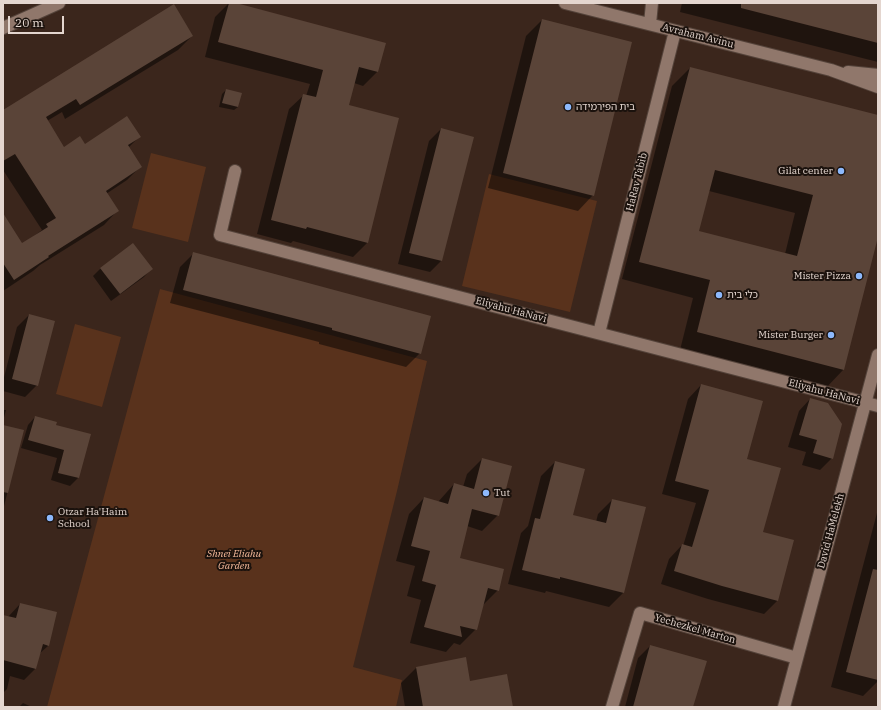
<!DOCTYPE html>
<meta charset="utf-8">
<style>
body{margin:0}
#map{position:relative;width:881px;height:710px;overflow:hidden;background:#3b261c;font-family:"IBM Plex Serif",serif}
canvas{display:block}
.frame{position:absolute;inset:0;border:4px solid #e4d6cf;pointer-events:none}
.scale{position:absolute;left:8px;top:16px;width:56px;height:18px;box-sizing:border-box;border:2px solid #e4d6cf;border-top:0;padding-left:5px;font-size:12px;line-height:14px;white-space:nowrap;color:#e4d6cf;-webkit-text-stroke:3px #1b120d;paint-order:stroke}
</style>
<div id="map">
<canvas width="881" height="710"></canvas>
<div class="frame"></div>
<div class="scale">20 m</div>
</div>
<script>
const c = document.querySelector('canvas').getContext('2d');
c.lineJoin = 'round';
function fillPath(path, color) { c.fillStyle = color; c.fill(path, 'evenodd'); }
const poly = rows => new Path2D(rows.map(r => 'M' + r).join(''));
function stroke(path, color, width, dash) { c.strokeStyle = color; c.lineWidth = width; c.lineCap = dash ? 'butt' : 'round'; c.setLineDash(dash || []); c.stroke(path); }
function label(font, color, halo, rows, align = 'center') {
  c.font = font + ' "IBM Plex Serif","Noto Sans Hebrew",serif'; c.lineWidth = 4; c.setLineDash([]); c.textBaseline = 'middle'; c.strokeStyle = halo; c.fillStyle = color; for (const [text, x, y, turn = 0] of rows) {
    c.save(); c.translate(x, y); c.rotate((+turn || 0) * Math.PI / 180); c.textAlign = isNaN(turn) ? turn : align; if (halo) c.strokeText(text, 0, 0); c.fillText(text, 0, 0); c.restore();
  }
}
fillPath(poly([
 [151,153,206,167,188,242,132,228],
 [489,174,597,201,570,312,462,286],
 [160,289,427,361,397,491,353,667,402,680,396,707,47,707],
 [75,324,121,337,102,407,56,394]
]), '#59321c');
fillPath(poly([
 [229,3,232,3,378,71,363,86,354,83,347,106,367,243,353,257,293,241,291,243,257,234,289,109,304,95,306,96,310,84,205,57,215,17],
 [682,3,878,3,878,62,680,12],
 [542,20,593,195,578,211,488,188,526,36],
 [192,36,178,50,65,119,62,112,47,121,63,148,140,136,128,148,141,166,127,180,106,194,117,211,104,225,40,265,33,271,3,291,3,215,22,245,42,230,3,170,3,111],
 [690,68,878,116,878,233,843,370,826,388,680,350,693,298,622,279,672,86],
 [709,191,795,213,785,254,698,232],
 [226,90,238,107,234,110,219,107,222,94],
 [441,129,441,261,430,272,398,264,429,141],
 [194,253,420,353,406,367,319,344,319,342,170,303,180,267],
 [101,268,151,269,144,277,111,301,93,276],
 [29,315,37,385,25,397,3,391,3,381,17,327],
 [701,385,746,459,778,600,764,614,708,599,661,584,669,559,682,545,683,546,696,503,662,494,688,399],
 [810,399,832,458,820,470,802,465,806,452,788,447,799,411],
 [3,410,6,410,3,421],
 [35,417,55,425,78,478,70,486,51,480,57,458,21,448,28,425],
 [3,426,23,431,3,510],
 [482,459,498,515,482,531,467,526,459,559,498,590,482,606,476,629,460,645,454,643,446,652,410,643,421,600,407,596,415,566,396,561,409,514,424,498,438,502,454,484,463,487,467,474],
 [555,462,572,516,596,522,598,514,612,500,623,593,609,607,546,591,545,593,508,584,521,533,528,526,541,476],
 [878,509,878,681,863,696,831,687],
 [20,604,48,646,39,654,36,668,24,680,10,676,7,689,3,693,3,616,8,617],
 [650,646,692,707,625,707,638,658],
 [416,668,469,682,512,707,405,707,401,683],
 [23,703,32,707,19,707]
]), '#0007');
fillPath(poly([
 [229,3,236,3,386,43,378,72,359,67,349,105,399,118,368,243,307,227,306,229,271,220,303,94,316,97,323,70,218,42],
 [741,3,878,3,878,43,741,8],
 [174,4,193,36,80,105,76,99,46,117,64,147,80,136,85,144,127,116,141,137,128,145,142,167,106,191,119,211,48,256,49,257,14,280,3,263,3,213,22,243,48,227,46,224,56,218,15,154,3,161,3,110],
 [542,19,632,42,594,196,503,173],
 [690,67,878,115,878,237,844,370,697,332,710,280,639,262],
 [715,170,813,195,797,256,699,231],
 [226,89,242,93,238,107,222,103],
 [441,128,474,137,442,261,409,253],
 [133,243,153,269,120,294,100,268],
 [193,252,431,316,421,354,332,330,332,328,183,290],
 [29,314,55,321,38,386,12,379],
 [701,384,763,401,747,459,781,468,763,532,794,540,778,601,722,586,674,571,682,544,692,547,709,490,675,481],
 [810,398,828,403,842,424,833,459,813,453,817,440,799,435],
 [35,416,57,422,56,425,91,434,79,478,58,473,64,450,28,440],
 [3,425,24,430,8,493,3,492],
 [482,458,512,466,499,516,472,509,460,558,504,569,499,591,488,588,477,630,460,626,462,637,424,627,436,585,422,581,430,551,411,546,424,497,448,504,454,483,474,489],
 [555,461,585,469,573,515,606,523,612,499,646,507,624,593,560,577,560,579,522,570,535,518,540,519],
 [873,569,878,570,878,680,846,672],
 [20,603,57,612,49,646,43,644,36,669,3,660,3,615,16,618],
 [650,645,707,661,693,707,633,707],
 [466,657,470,681,507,674,513,707,423,707,416,667]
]), '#5a4438');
const minor = poly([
 [565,3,831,70,878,87],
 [650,24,652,3],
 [3,28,59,3],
 [848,72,878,75],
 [235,171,220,235,878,406],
 [599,333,675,31],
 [612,707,640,613,797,658],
 [784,707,878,355]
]);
stroke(minor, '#54433a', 14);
stroke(minor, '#90776b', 12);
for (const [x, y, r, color] of [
 [568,107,4,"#8db9fc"],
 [841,171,4,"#8db9fc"],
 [859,276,4,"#8db9fc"],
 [719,295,4,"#8db9fc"],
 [831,335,4,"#8db9fc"],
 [486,493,4,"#8db9fc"],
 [50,518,4,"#8db9fc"]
]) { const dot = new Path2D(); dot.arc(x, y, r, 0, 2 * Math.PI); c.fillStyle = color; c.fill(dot); stroke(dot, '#1b120d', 1.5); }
label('10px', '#e4d6cf', '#1b120d', [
 ["Avraham Avinu",698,36,14],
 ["HaRav Tabib",637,182,-76],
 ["Eliyahu HaNavi",511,310,15],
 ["Eliyahu HaNavi",824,392,15],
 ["David HaMelekh",831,531,-75],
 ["Yechezkel Marton",695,629,16]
]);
label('10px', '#e4d6cf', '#1b120d', [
 ["בית הפירמידה",576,107],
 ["Gilat center",833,171,"right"],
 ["Mister Pizza",851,276,"right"],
 ["כלי בית",727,295],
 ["Mister Burger",823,335,"right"],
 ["Tut",494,493],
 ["Otzar Ha'Haim",58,512],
 ["School",58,524]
], 'left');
label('italic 10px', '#f5b99a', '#1b120d', [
 ["Shnei Eliahu",234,554],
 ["Garden",234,566]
]);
</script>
